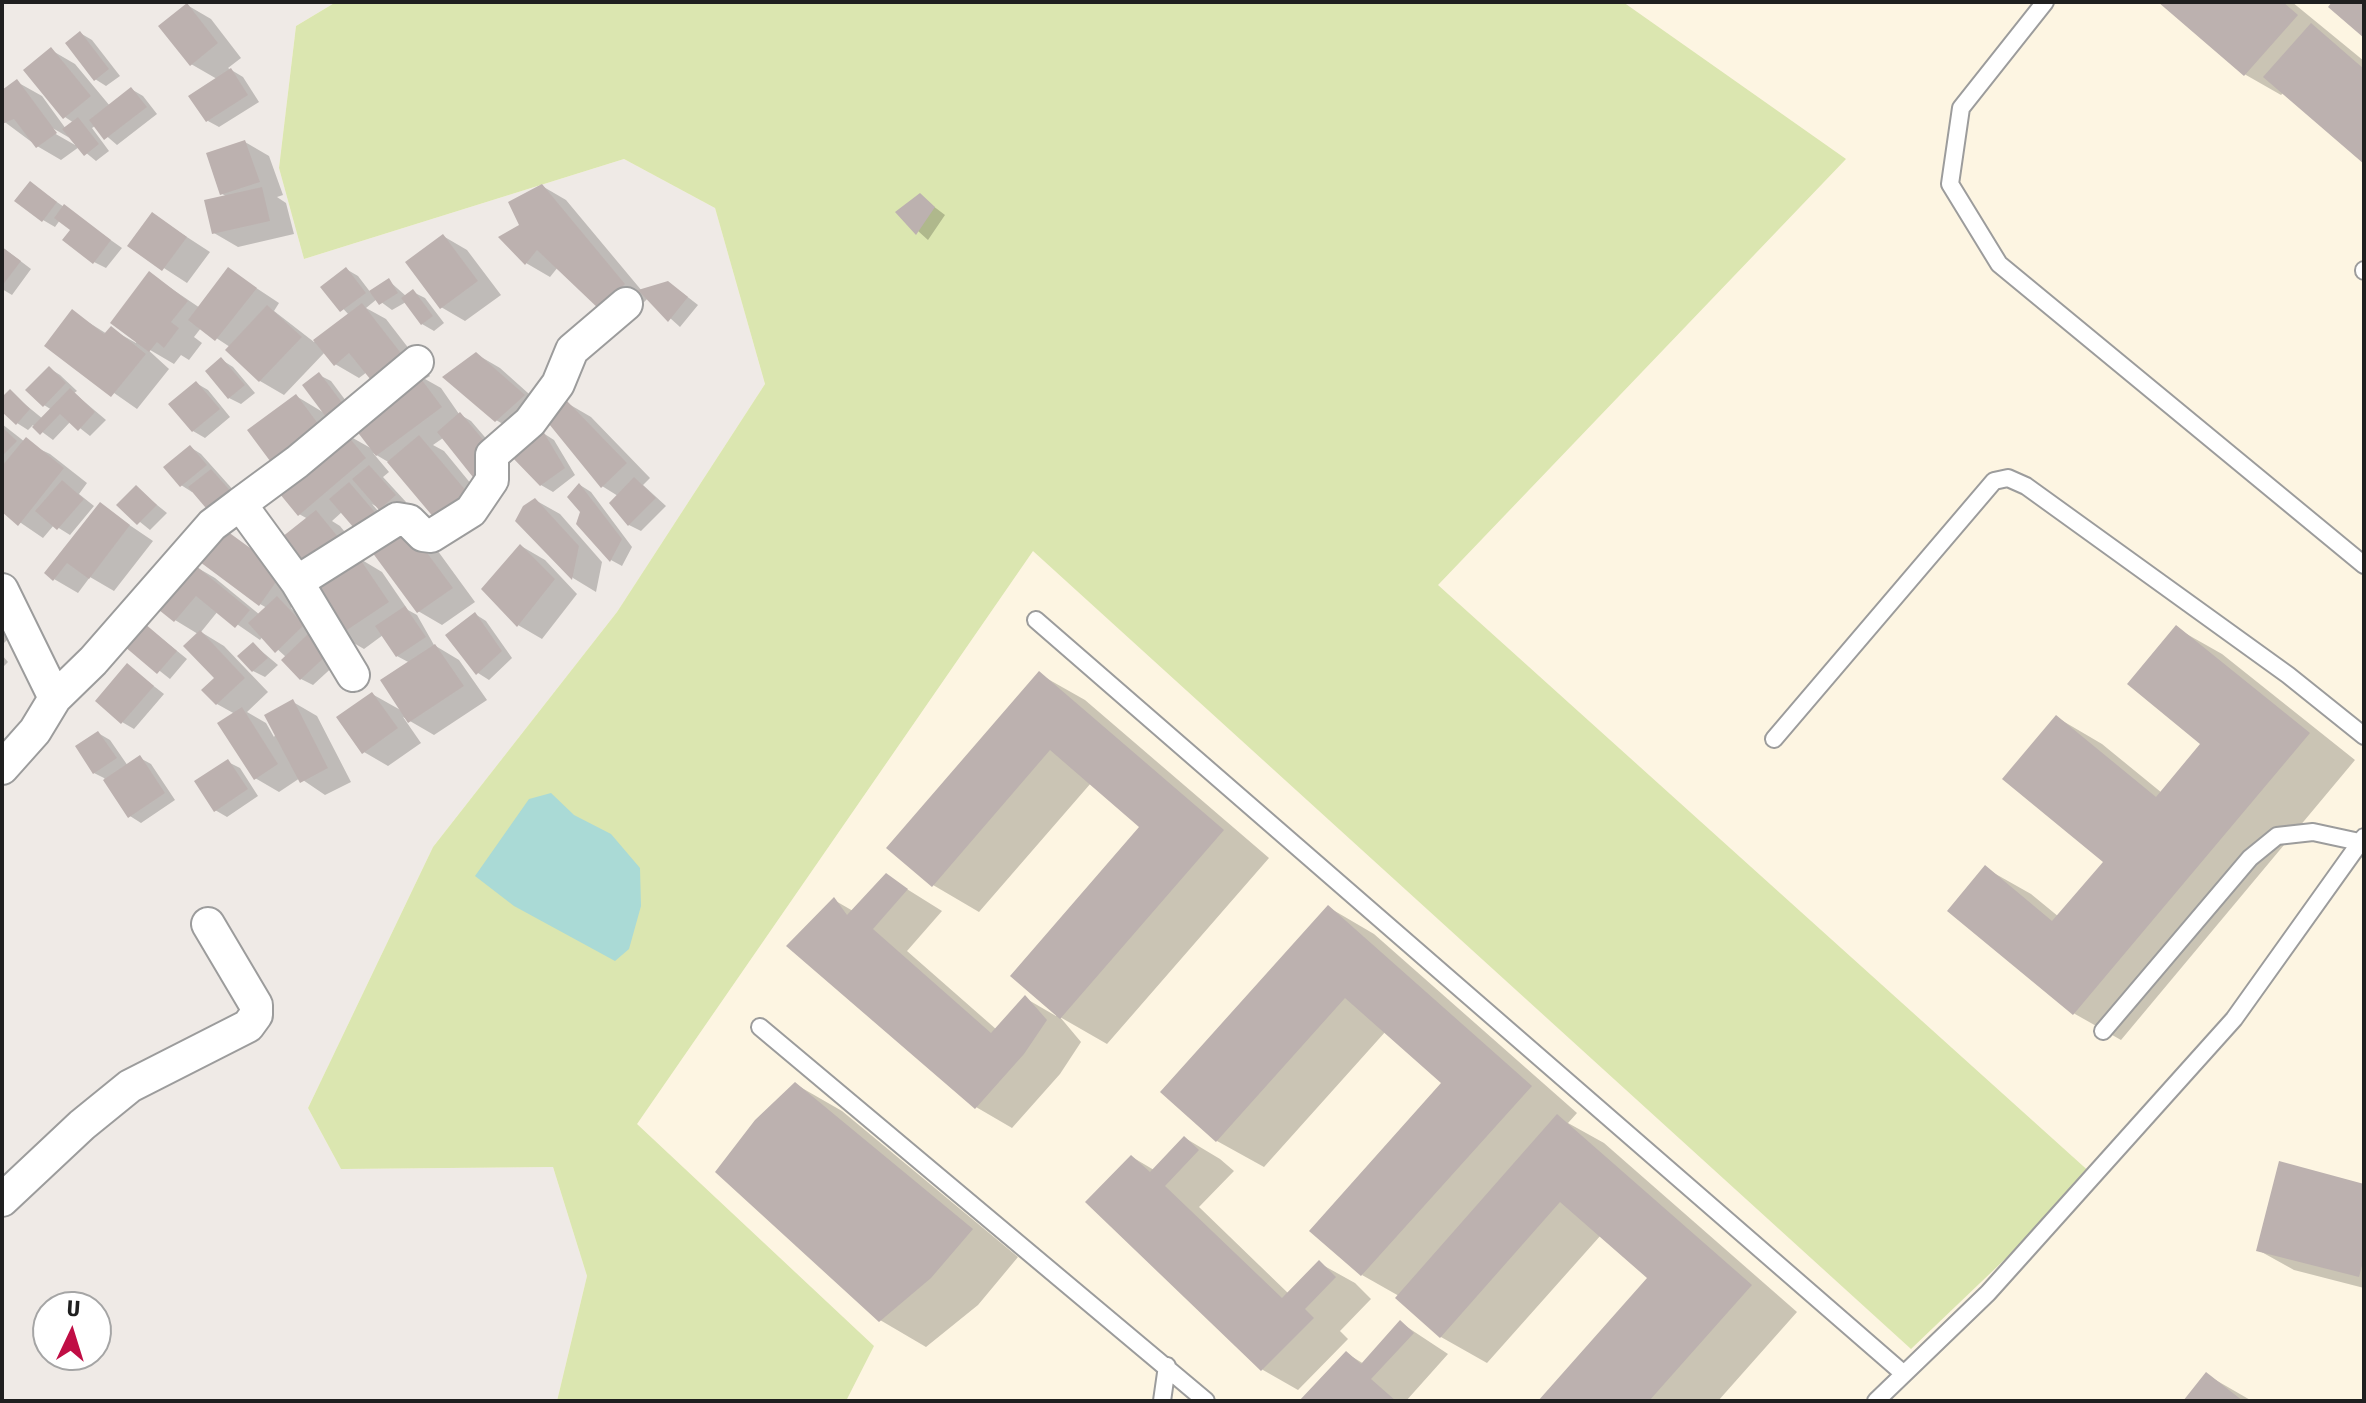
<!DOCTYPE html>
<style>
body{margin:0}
#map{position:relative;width:2366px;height:1403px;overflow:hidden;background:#efeae6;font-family:"Fira Sans Condensed",sans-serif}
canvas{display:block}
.frame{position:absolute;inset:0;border:4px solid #1f1f1f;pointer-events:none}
.north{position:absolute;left:32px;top:1291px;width:80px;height:80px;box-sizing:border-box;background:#fff;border:2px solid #a5a5a5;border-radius:50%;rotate:4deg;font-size:22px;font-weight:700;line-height:32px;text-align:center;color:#1f1f1f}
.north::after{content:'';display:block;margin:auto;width:28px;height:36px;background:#c00e45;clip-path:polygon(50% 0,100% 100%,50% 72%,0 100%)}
</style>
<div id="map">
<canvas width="2366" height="1403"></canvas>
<div class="frame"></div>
<div class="north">U</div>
</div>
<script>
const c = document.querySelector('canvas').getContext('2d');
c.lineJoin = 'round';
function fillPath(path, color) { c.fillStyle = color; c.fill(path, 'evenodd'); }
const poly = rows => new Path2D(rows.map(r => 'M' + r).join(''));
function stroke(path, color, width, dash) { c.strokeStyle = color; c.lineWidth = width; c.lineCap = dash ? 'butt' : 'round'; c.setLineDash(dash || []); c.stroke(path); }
fillPath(poly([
 [336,2,2364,2,2364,1401,557,1401,587,1276,553,1167,341,1169,308,1108,433,847,617,612,765,384,715,208,624,159,304,259,279,168,296,26]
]), '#fdf5e2');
fillPath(poly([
 [336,2,1623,2,1846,159,1438,585,2093,1175,1911,1349,1033,551,637,1124,874,1346,846,1401,557,1401,587,1276,553,1167,341,1169,308,1108,433,847,617,612,765,384,715,208,624,159,304,259,279,168,296,26]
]), '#dbe6b0');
fillPath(poly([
 [551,793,574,815,611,834,640,868,641,906,629,949,615,961,514,906,475,876,529,799]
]), '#aadad6');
fillPath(poly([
 [2161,2,2292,2,2364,61,2364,161,2284,92,2281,95,2246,75],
 [187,5,211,19,241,58,228,68,243,77,259,102,219,127,208,121,217,79,191,64],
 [80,33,92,40,120,76,106,86,95,79],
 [51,50,75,64,110,106,131,89,143,96,157,114,117,145,95,126,92,128,109,151,96,161,79,147,61,160,37,146,2,120,2,93,17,82,42,96,66,129,74,123,65,117],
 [49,126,75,141,75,145,47,129],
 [245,142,269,156,283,195,277,197,286,203,294,234,238,247,214,233,227,197,221,193],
 [30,183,122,248,106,268,94,262,73,229,60,220,55,227,43,220],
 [542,186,566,200,642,291,680,291,698,305,680,327,648,298,625,322,558,267,550,277,526,263,522,226],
 [920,196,945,215,928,240,898,213],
 [153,215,210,252,187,283,130,246],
 [443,236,467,250,501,295,465,321,441,307],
 [2,247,31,269,12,295,2,289],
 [346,269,358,276,371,293,389,281,406,296,413,292,425,298,444,323,434,331,422,324,406,302,392,310,377,299,366,308,386,319,430,376,425,379,441,388,459,414,471,421,496,450,443,438,433,445,444,451,490,507,460,532,390,463,373,453,389,472,383,477,406,502,392,515,372,504,390,525,343,511,332,521,340,526,365,557,362,560,382,572,408,610,417,615,434,645,459,660,487,700,434,735,403,717,421,743,388,766,364,752,372,694,404,712,410,663,397,656,383,635,364,649,340,635,308,519,299,514,296,396,326,414,319,375,331,381,358,417,391,393,367,372,359,378,335,364,325,352,284,395,260,381,227,350,230,347,201,328,194,337,202,343,189,360,181,355,174,364,145,347,169,369,137,409,47,346,72,312,107,334,111,329,136,343,150,274,200,308,229,270,279,303,274,311,314,342,349,315,323,287],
 [325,416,342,426,351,420,374,450,344,433,340,436],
 [476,354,500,368,547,410,520,434,496,420],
 [222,360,233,367,255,393,241,404,229,398],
 [49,368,60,375,77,391,74,393,106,420,90,436,71,421,53,440,33,425,28,430,17,423,2,409,2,400,10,392,43,419,52,410,44,405],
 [196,383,208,390,230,417,205,438,193,431],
 [567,403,591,417,650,478,643,485,666,506,641,531,629,525,618,496,602,486],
 [2,424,25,442,50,454,87,483,79,494,94,506,70,535,54,525,43,538,2,510],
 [543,433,554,440,575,475,553,492,541,485],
 [190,447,201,454,244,502,192,492,181,485],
 [580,485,591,492,632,547,622,566,611,560],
 [136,488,167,513,150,530,119,505],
 [535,500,560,514,602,562,596,592,573,578,517,520],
 [100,505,153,541,114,591,90,577,78,593,54,579],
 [220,529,306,588,291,608,314,633,309,637,338,662,313,685,301,679,286,657,263,636,260,640,218,611,201,632,224,646,268,692,247,712,266,723,274,737,293,702,317,716,351,782,325,795,300,778,279,792,255,778,235,714,217,704,216,678,198,634,175,620,191,564,215,578,260,615,267,608,260,604],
 [432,543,475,602,442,625,418,611,375,552],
 [521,546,545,560,577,594,542,639,518,625],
 [475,614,486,621,512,658,489,680,478,673],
 [2,620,14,633,2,645],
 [145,625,187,659,170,679,127,645],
 [2176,628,2222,654,2355,760,2121,1040,2075,1014,1949,911,1985,868,2031,894,2059,917,2106,861,2056,717,2102,744,2162,793,2203,744],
 [253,644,278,665,265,677,253,671],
 [2,655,8,662,2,668],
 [128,666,164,694,134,729,122,722],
 [1039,674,1085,700,1269,858,1107,1044,1060,1017,1081,1042,1060,1074,1012,1128,976,1107,789,946,834,900,853,911,886,876,942,911,907,951,997,1030,1025,998,1056,1016,1142,827,1091,783,979,912,933,885],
 [98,733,110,740,128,766,140,758,151,764,175,800,141,823,130,816,104,778,94,773],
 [228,762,240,768,258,796,227,817,215,810],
 [1328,907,1374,934,1577,1113,1568,1123,1604,1143,1797,1312,1718,1401,1540,1401,1650,1278,1601,1235,1487,1363,1441,1337,1399,1296,1362,1275,1444,1083,1386,1031,1264,1167,1217,1141,1163,1092],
 [795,1084,842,1111,1018,1257,978,1305,926,1347,880,1320],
 [1185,1138,1220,1159,1234,1171,1199,1207,1289,1294,1319,1263,1355,1283,1371,1299,1340,1331,1348,1339,1298,1390,1263,1370,1088,1202,1132,1157,1154,1170],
 [2364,1186,2364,1288,2294,1270,2258,1250],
 [1401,1323,1448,1354,1406,1401,1302,1401,1346,1353,1364,1364],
 [2207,1375,2252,1401,2186,1401]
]), '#0003');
fillPath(poly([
 [2158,2,2283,2,2298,15,2244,76],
 [2332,2,2364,2,2364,38,2328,7],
 [187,3,218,43,190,66,158,26],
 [2311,23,2364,69,2364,164,2263,77],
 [80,31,109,69,94,81,65,43],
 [51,47,91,96,63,119,23,70],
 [231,68,248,95,206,122,188,96],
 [17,79,57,133,36,148,14,119,2,124,2,90],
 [131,87,147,107,104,140,89,120],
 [78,117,99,144,84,156,62,129],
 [245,140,260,182,220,195,206,153],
 [30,181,57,202,42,222,14,201],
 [542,184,625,284,600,310,537,250,525,265,498,237,519,225,508,202],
 [262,187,270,221,212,234,204,200],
 [920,193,935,207,916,235,895,212],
 [64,204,111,240,93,264,62,240,70,230,54,218],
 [152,212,187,237,162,271,127,246],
 [443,234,478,281,440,309,405,262],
 [2,247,21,261,2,286],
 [228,267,257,288,215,341,188,320],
 [346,267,366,293,340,312,320,287],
 [149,271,188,301,171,322,179,328,164,348,157,342,149,352,110,323],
 [389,278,398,293,379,305,369,291],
 [668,281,688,297,668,322,638,290],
 [413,289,433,316,421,325,401,298],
 [362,303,407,361,375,385,349,353,334,366,313,340],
 [267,305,302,337,259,382,225,350],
 [72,309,104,334,111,326,146,354,111,397,44,346],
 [476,352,525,395,495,422,442,377],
 [221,357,245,385,228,399,205,371],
 [49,366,66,383,43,407,25,390],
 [319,372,346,408,329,421,302,385],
 [416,372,442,407,376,456,349,421],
 [196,381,220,409,192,432,168,404],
 [70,388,95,412,78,431,60,414,40,435,32,427],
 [10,389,30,409,16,425,2,412,2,397],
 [296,394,322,429,273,465,247,430],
 [567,401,627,463,601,488,545,419],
 [460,412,485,442,476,481,437,432],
 [2,427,17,441,2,456],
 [343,430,366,458,298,516,275,488],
 [543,431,565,468,540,486,510,455],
 [419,435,467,492,435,519,387,462],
 [26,437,64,468,18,526,2,512,2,466],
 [190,445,207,465,180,487,163,467],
 [369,465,396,495,379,510,352,479],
 [211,469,234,495,211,514,188,487],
 [634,477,656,498,628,526,609,503],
 [62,480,84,499,57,530,35,511],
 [349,482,380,518,360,535,329,499],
 [579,483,622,539,610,562,576,524,580,512,567,497],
 [136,485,157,505,137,525,116,505],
 [535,498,579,546,572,580,515,521,523,506],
 [100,502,130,525,89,579,67,563,53,581,44,573],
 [316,510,343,543,304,574,277,541],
 [220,526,283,572,259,606,196,559],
 [408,527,453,588,417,613,372,552],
 [520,544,555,579,517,627,481,589],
 [358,556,389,602,338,636,307,591],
 [190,561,250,610,235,628,196,596,174,622,154,606],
 [277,596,304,625,275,653,248,623],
 [405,606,426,637,396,657,375,626],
 [475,612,502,651,476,675,445,635],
 [144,623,177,651,157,674,124,646],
 [2176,625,2310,733,2073,1015,1947,911,1985,865,2052,921,2103,862,2002,779,2056,715,2156,797,2200,744,2127,684],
 [200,630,245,678,216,705,201,690,214,678,183,646],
 [308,634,328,654,300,680,281,660],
 [253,642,268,658,252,672,237,656],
 [435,644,464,686,408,723,380,680],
 [127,663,154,686,121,724,95,701],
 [1039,671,1224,830,1060,1019,1010,976,1139,827,1050,750,932,887,886,848],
 [372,692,398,728,362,754,336,717],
 [293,699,328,768,300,783,264,715],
 [242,707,278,764,254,780,217,723],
 [98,731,117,758,93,774,75,746],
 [140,755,165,793,128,818,103,780],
 [228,759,248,789,214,812,194,781],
 [886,873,908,889,873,929,991,1033,1025,995,1047,1020,1024,1054,975,1109,786,946,834,897,847,915],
 [1328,905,1532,1086,1361,1276,1309,1231,1441,1083,1345,998,1216,1142,1160,1092],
 [795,1082,973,1229,931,1278,879,1322,715,1172,755,1120],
 [1557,1114,1752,1285,1649,1401,1538,1401,1647,1278,1560,1202,1440,1338,1395,1298],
 [1184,1136,1199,1150,1165,1186,1282,1298,1319,1260,1336,1277,1305,1309,1314,1318,1261,1371,1085,1202,1131,1155,1150,1172],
 [2279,1161,2364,1184,2364,1258,2359,1277,2256,1251],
 [1400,1320,1414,1333,1371,1379,1396,1401,1299,1401,1346,1351,1361,1364],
 [2206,1372,2243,1401,2183,1401]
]), '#bcb1af');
const service = poly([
 [2045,2,1961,108,1950,184,1999,264,2364,565],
 [2364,270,2364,271],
 [1036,620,1904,1374],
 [1774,739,1994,481,2008,478,2026,486,2288,675,2364,736],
 [760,1027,1206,1401],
 [2103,1031,2250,858,2277,836,2313,832,2364,843],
 [1162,1401,1167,1366],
 [1876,1401,1988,1293,2234,1019,2364,837]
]);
const minor = poly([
 [240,504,297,462,417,362],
 [297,582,397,519,409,521,423,535,431,536,471,511,492,480,492,455,530,422,558,384,572,350,626,304],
 [2,590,55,698,35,731,2,768],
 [55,698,93,661,212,525,240,504,297,582,353,675],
 [2,1200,82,1125,130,1086,248,1026,256,1015,256,1005,208,924]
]);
stroke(service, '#9c9c9c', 20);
stroke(minor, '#9c9c9c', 36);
stroke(service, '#fff', 16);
stroke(minor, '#fff', 32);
</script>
